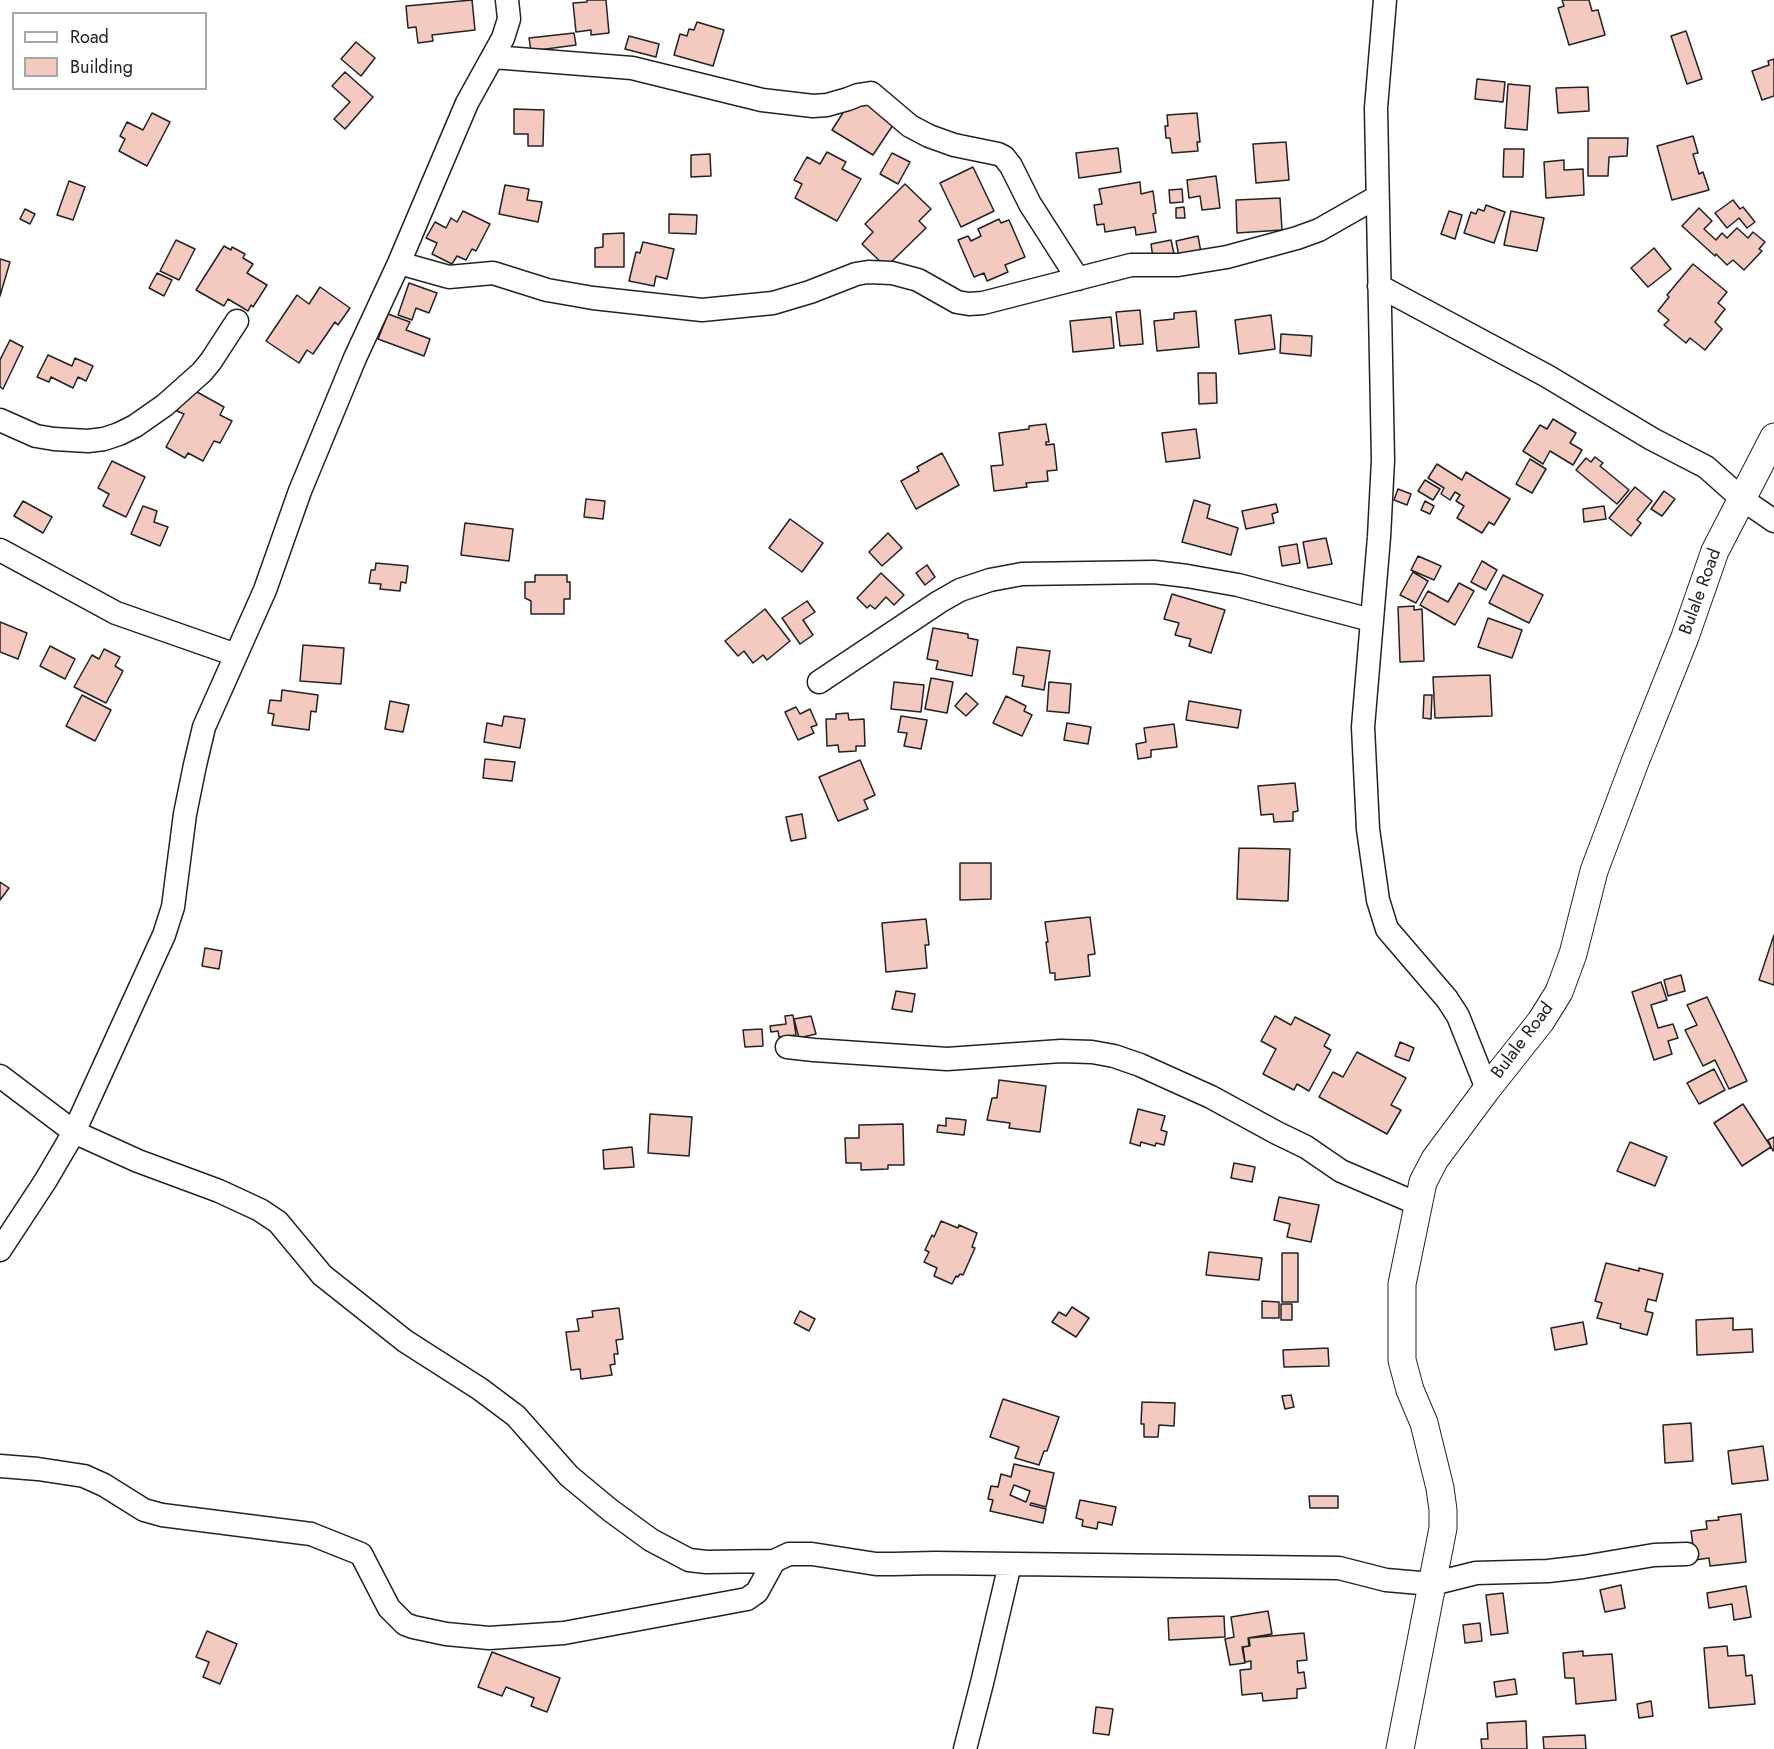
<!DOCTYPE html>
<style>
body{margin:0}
#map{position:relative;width:1774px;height:1749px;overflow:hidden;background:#fff;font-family:Jost,sans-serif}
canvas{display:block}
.legend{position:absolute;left:12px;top:12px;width:195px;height:78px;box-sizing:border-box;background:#fff;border:2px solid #a7a7a7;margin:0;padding:8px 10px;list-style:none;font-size:18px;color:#222}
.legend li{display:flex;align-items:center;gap:12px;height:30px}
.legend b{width:30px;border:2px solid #a7a7a7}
</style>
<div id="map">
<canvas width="1774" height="1749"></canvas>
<ul class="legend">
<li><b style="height:8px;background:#fff"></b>Road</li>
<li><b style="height:16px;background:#f3c9c0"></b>Building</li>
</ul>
</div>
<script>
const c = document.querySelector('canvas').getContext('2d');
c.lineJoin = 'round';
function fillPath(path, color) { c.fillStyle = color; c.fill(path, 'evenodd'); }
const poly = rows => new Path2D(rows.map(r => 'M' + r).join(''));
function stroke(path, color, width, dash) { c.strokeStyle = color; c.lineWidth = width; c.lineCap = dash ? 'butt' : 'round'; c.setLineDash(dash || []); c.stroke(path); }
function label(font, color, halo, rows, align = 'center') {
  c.font = font + ' Jost,sans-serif'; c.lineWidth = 4.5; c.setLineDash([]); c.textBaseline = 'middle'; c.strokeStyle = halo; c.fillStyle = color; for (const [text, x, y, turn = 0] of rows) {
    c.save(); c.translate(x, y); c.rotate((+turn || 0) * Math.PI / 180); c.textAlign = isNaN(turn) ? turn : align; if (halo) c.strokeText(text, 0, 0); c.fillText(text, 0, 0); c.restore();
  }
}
const building = poly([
 [472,0,475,30,432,35,433,41,418,43,416,27,408,28,406,6,472,0],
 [587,0,606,0,609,33,591,35,591,30,576,32,573,3,587,2,587,0],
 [1562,0,1589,0,1592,11,1598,10,1605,35,1569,45,1558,8,1564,6,1562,0],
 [697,22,724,30,713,66,674,55,680,34,687,36,689,29,694,30,697,22],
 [1686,31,1702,79,1687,84,1671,36,1686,31],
 [574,33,576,45,531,51,529,38,574,33],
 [629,36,659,44,656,57,625,49,629,36],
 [356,42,375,58,361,76,341,59,356,42],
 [1774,59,1774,96,1762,100,1752,71,1769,65,1768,61,1774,59],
 [345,72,373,97,345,129,334,119,350,102,332,86,345,72],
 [1477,79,1505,82,1503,102,1475,99,1477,79],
 [1508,84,1530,86,1527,130,1505,128,1508,84],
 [1588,87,1589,111,1558,113,1556,88,1588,87],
 [859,96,897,119,873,155,832,130,848,105,859,96],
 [514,109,544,110,543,146,528,146,528,134,514,134,514,109],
 [152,113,170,122,147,166,119,151,125,139,120,136,127,122,143,130,152,113],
 [1197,113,1200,142,1197,142,1198,151,1172,153,1170,138,1166,138,1165,126,1168,126,1167,115,1197,113],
 [1693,136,1698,153,1693,154,1699,174,1703,172,1709,190,1672,200,1657,146,1693,136],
 [1588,138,1628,138,1627,156,1609,157,1608,176,1588,176,1588,138],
 [1286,142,1289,180,1256,183,1253,144,1286,142],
 [1118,148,1121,172,1079,178,1076,153,1118,148],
 [1504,149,1524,149,1523,177,1503,177,1504,149],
 [827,152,846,162,842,169,861,179,837,221,795,198,802,184,794,180,807,157,820,164,827,152],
 [892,153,910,162,898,184,880,174,892,153],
 [710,154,711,176,691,177,691,155,710,154],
 [1564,160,1564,170,1583,169,1584,195,1546,198,1544,162,1564,160],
 [973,167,994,211,961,227,940,183,973,167],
 [1216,176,1220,208,1202,210,1200,196,1189,198,1187,180,1216,176],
 [69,181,85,187,73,220,57,215,69,181],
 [1140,182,1141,194,1153,191,1156,213,1153,214,1156,232,1136,235,1135,227,1105,232,1104,224,1097,225,1094,205,1102,204,1099,189,1140,182],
 [905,184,931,209,919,221,926,228,886,267,862,244,873,232,865,224,905,184],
 [505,185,529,189,527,200,542,202,538,222,499,214,505,185],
 [1182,189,1183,202,1170,203,1169,190,1182,189],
 [1280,198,1282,230,1237,233,1236,200,1280,198],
 [1733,200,1740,209,1743,207,1755,222,1747,228,1739,218,1727,228,1715,213,1733,200],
 [1486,205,1505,212,1494,243,1464,233,1471,212,1476,214,1478,209,1484,211,1486,205],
 [1184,207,1185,218,1176,218,1176,208,1184,207],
 [1699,208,1712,221,1704,229,1716,240,1722,233,1727,238,1737,228,1748,238,1753,232,1765,242,1759,249,1762,251,1744,270,1733,260,1727,265,1716,254,1715,256,1682,226,1699,208],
 [25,209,35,214,30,224,20,219,25,209],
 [463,211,490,224,476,251,472,249,466,260,457,256,452,264,432,254,437,243,426,238,435,222,446,228,451,218,457,222,463,211],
 [1449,211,1462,215,1455,239,1441,234,1449,211],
 [1511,211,1544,218,1537,251,1504,245,1511,211],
 [669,214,697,215,696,234,669,233,669,214],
 [999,219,1001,223,1009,220,1025,257,1005,265,1008,272,987,281,984,273,974,277,958,240,968,236,971,241,981,236,978,229,999,219],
 [624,233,624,267,595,267,595,248,603,247,603,234,624,233],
 [1198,236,1202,258,1180,262,1176,241,1198,236],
 [176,240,195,249,179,280,160,271,176,240],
 [1171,240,1174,254,1153,258,1151,244,1171,240],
 [643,242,674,249,667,279,656,276,654,286,629,281,636,252,640,253,643,242],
 [224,246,231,250,232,247,245,254,243,258,253,264,247,273,267,285,253,307,251,305,248,311,228,299,224,306,196,290,224,246],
 [1654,248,1671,269,1648,287,1631,268,1654,248],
 [0,259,10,262,0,296,0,259],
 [1693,264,1727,292,1718,303,1725,309,1715,322,1722,329,1705,350,1690,338,1686,343,1664,325,1669,320,1658,311,1669,297,1667,295,1693,264],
 [157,273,172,280,164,296,149,288,157,273],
 [409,283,437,293,429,313,416,308,412,320,398,315,409,283],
 [320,287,350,308,338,325,335,322,313,354,307,350,299,363,266,341,297,295,309,304,320,287],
 [1140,310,1143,344,1120,346,1116,312,1140,310],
 [1196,311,1199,347,1157,351,1154,321,1174,319,1174,313,1196,311],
 [388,314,410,322,406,330,430,339,424,356,378,339,388,314],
 [1271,315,1275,349,1239,354,1235,320,1271,315],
 [1111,317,1114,348,1073,352,1070,321,1111,317],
 [1281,334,1312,336,1311,356,1280,353,1281,334],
 [10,340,23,347,3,389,0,387,0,360,10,340],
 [48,355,72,366,75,358,93,366,86,381,78,377,73,388,51,377,49,382,37,377,48,355],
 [1198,373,1216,373,1217,403,1199,404,1198,373],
 [190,388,224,407,220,415,232,421,220,443,214,441,203,461,188,453,185,458,166,447,184,414,177,411,190,388],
 [1553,419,1576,433,1570,443,1582,450,1573,465,1550,451,1543,464,1523,451,1540,425,1547,429,1553,419],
 [1046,424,1049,442,1046,442,1046,445,1054,444,1057,470,1047,471,1048,481,1026,483,1027,487,994,491,991,466,1003,465,999,433,1029,429,1029,426,1046,424],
 [1196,429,1200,458,1166,462,1162,433,1196,429],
 [942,453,959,485,916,509,901,481,919,471,917,467,942,453],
 [1595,457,1603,463,1600,466,1629,490,1617,504,1576,470,1586,458,1591,462,1595,457],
 [1530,459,1546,469,1532,493,1516,484,1530,459],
 [112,461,145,477,126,517,103,506,109,494,98,488,112,461],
 [1437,464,1462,480,1466,472,1510,499,1494,525,1489,522,1482,533,1457,518,1464,506,1456,501,1460,495,1455,492,1450,500,1441,494,1444,488,1428,478,1437,464],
 [1425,480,1440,489,1433,500,1418,491,1425,480],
 [1635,487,1652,501,1637,520,1641,523,1631,536,1609,518,1635,487],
 [1398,489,1411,494,1407,505,1394,500,1398,489],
 [1664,491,1675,499,1662,516,1651,509,1664,491],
 [586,499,605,501,603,519,584,517,586,499],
 [1194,500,1210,505,1207,518,1238,528,1231,555,1182,542,1194,500],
 [23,501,52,517,43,533,14,516,23,501],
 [1425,501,1434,506,1430,514,1421,510,1425,501],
 [1276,504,1278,512,1272,514,1274,523,1246,529,1242,511,1276,504],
 [143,506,157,511,154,522,168,527,160,546,131,534,143,506],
 [1604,506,1606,519,1584,522,1583,509,1604,506],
 [790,519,823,543,802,572,769,548,790,519],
 [465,523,513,529,509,561,461,555,465,523],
 [888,533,902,548,882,566,869,552,888,533],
 [1326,538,1332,564,1308,568,1303,542,1326,538],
 [1297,544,1300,563,1282,566,1279,547,1297,544],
 [1418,556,1441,566,1434,580,1411,570,1418,556],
 [1482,561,1497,570,1486,590,1471,582,1482,561],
 [376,563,408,566,406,583,401,582,400,591,380,589,381,584,369,583,371,570,375,570,376,563],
 [927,565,935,577,925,585,916,573,927,565],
 [1413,572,1428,581,1416,603,1400,595,1413,572],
 [881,573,904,595,894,605,886,597,875,609,870,605,867,608,857,598,881,573],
 [535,575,567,575,567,582,570,582,570,599,564,599,564,614,531,614,531,601,525,598,525,582,535,582,535,575],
 [1503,575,1543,595,1529,623,1489,603,1503,575],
 [1459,583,1474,591,1455,625,1420,605,1428,591,1448,602,1459,583],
 [1172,594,1225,610,1211,653,1189,646,1191,639,1175,635,1179,623,1164,619,1172,594],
 [807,601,815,612,803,620,813,635,800,644,782,618,807,601],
 [1414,606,1414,610,1422,609,1424,661,1400,662,1398,607,1414,606],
 [765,609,790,641,767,660,763,655,753,663,744,651,738,656,725,641,765,609],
 [1488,618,1522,630,1512,658,1478,647,1488,618],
 [0,622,27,633,18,659,0,652,0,622],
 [933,628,968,634,968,638,978,640,972,676,936,669,938,661,927,659,933,628],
 [303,645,344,648,341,684,300,681,303,645],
 [50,646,75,659,65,679,40,666,50,646],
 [1017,647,1050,651,1044,690,1022,686,1024,676,1013,674,1017,647],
 [104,649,120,657,115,666,123,671,106,703,74,687,92,655,99,659,104,649],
 [1490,675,1492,716,1435,718,1433,677,1490,675],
 [931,678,953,682,947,713,925,709,931,678],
 [894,682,924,685,921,712,891,709,894,682],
 [1049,682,1071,684,1069,713,1047,711,1049,682],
 [282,690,318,695,316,712,311,711,309,730,272,725,274,714,268,713,270,700,281,701,282,690],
 [966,693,978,704,966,716,955,706,966,693],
 [82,695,111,710,95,741,66,726,82,695],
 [1424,695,1432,695,1431,719,1423,718,1424,695],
 [1006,696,1026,706,1024,711,1032,715,1022,736,993,723,1006,696],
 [390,701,409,705,403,732,385,729,390,701],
 [1189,701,1241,710,1238,728,1186,720,1189,701],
 [796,707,800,714,810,709,817,725,811,727,814,733,798,740,785,712,796,707],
 [848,713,849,720,864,719,865,746,856,746,856,751,839,752,838,745,827,746,826,719,836,719,836,714,848,713],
 [504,716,525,719,520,748,484,742,487,723,502,726,504,716],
 [901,716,927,720,921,749,904,746,907,733,898,732,901,716],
 [1067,723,1091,727,1088,744,1064,740,1067,723],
 [1174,724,1177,747,1151,750,1151,757,1138,759,1136,744,1146,742,1144,728,1174,724],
 [485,759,515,762,512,781,483,778,485,759],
 [860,760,875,795,864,800,868,809,838,821,819,777,860,760],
 [1295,783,1298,811,1293,812,1293,821,1274,822,1273,814,1261,815,1258,786,1295,783],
 [802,814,806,838,791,841,786,817,802,814],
 [1239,848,1290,849,1288,901,1237,899,1239,848],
 [960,863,991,863,991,899,960,900,960,863],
 [0,882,9,888,0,900,0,882],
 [1090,917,1095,954,1088,955,1090,976,1055,980,1055,973,1050,973,1046,942,1048,942,1045,922,1090,917],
 [926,919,929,945,925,945,927,968,886,972,882,923,926,919],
 [1774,935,1774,985,1759,980,1774,935],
 [205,948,222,951,219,969,202,966,205,948],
 [1681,975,1685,991,1668,996,1664,980,1681,975],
 [1661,982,1667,1000,1651,1005,1658,1028,1673,1024,1678,1038,1668,1041,1672,1054,1654,1060,1632,992,1661,982],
 [896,991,915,994,912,1012,892,1009,896,991],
 [1707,997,1747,1081,1729,1089,1715,1060,1703,1066,1685,1030,1697,1025,1687,1005,1707,997],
 [793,1015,796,1035,779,1037,778,1031,771,1032,770,1026,786,1024,785,1016,793,1015],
 [811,1016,816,1034,799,1038,794,1019,811,1016],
 [1275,1016,1291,1025,1295,1017,1330,1035,1324,1046,1331,1050,1309,1091,1297,1084,1294,1090,1263,1074,1276,1049,1261,1041,1275,1016],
 [762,1029,763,1046,745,1047,743,1030,762,1029],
 [1400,1042,1414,1048,1409,1061,1395,1056,1400,1042],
 [1357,1052,1406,1078,1391,1105,1401,1110,1387,1134,1319,1097,1333,1072,1343,1077,1357,1052],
 [1714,1069,1725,1090,1699,1104,1687,1083,1714,1069],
 [999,1080,1046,1086,1040,1132,1009,1128,1010,1123,987,1120,992,1098,997,1098,999,1080],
 [1743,1104,1771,1147,1742,1166,1714,1123,1743,1104],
 [1138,1109,1165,1116,1161,1130,1167,1132,1164,1145,1156,1143,1155,1146,1141,1142,1140,1146,1130,1143,1138,1109],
 [650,1114,692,1117,689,1156,648,1153,650,1114],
 [946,1118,966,1120,964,1135,937,1132,938,1125,946,1126,946,1118],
 [903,1124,904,1165,888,1165,888,1169,861,1170,861,1163,846,1163,845,1138,859,1138,859,1125,903,1124],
 [1774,1137,1774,1150,1773,1151,1768,1140,1774,1137],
 [1630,1142,1667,1157,1655,1186,1617,1171,1630,1142],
 [632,1147,634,1167,604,1169,603,1150,632,1147],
 [1234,1163,1255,1167,1252,1182,1231,1178,1234,1163],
 [1279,1197,1319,1205,1311,1242,1287,1237,1290,1224,1274,1220,1279,1197],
 [941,1221,958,1228,959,1225,977,1233,972,1247,975,1248,963,1275,960,1274,958,1277,956,1276,952,1284,934,1276,937,1268,924,1262,929,1252,925,1250,932,1235,934,1237,941,1221],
 [1209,1252,1262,1258,1259,1280,1206,1275,1209,1252],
 [1282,1253,1298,1253,1298,1302,1282,1302,1282,1253],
 [1606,1263,1639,1271,1639,1268,1663,1274,1656,1301,1648,1299,1645,1311,1653,1313,1647,1335,1620,1328,1621,1324,1597,1318,1602,1303,1595,1301,1606,1263],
 [1262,1301,1279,1302,1279,1318,1262,1318,1262,1301],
 [1281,1304,1292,1304,1292,1320,1281,1320,1281,1304],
 [1072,1307,1089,1318,1076,1337,1052,1322,1059,1312,1066,1316,1072,1307],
 [619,1308,623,1339,616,1340,618,1354,614,1354,615,1364,610,1365,612,1375,581,1379,580,1369,571,1370,566,1332,579,1331,577,1319,593,1317,592,1311,619,1308],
 [800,1311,815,1319,809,1331,794,1323,800,1311],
 [1733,1318,1733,1330,1752,1329,1753,1352,1697,1355,1696,1320,1733,1318],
 [1583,1322,1587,1344,1555,1350,1551,1328,1583,1322],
 [1328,1348,1329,1366,1284,1367,1283,1350,1328,1348],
 [1291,1395,1294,1407,1285,1409,1282,1396,1291,1395],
 [1003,1399,1059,1417,1047,1451,1044,1451,1039,1465,1015,1458,1019,1447,990,1437,1003,1399],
 [1142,1402,1175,1403,1174,1426,1159,1425,1158,1437,1144,1437,1144,1424,1141,1424,1142,1402],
 [1691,1423,1693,1461,1665,1463,1663,1425,1691,1423],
 [1763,1446,1768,1480,1732,1484,1728,1451,1763,1446],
 [1014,1464,1054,1473,1046,1507,1031,1503,1030,1505,1046,1509,1043,1523,990,1511,993,1500,988,1499,991,1486,998,1487,1001,1474,1011,1477,1014,1464],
 [1014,1485,1030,1491,1026,1502,1010,1495,1014,1485],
 [1309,1496,1338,1496,1338,1508,1310,1508,1309,1496],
 [1080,1500,1116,1507,1112,1525,1098,1522,1097,1529,1082,1526,1083,1520,1076,1518,1080,1500],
 [1741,1514,1746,1562,1710,1566,1709,1558,1695,1560,1691,1531,1707,1529,1706,1521,1719,1520,1718,1517,1741,1514],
 [1621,1585,1625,1608,1605,1612,1600,1590,1621,1585],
 [1746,1586,1751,1617,1734,1620,1732,1604,1709,1608,1707,1593,1746,1586],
 [1503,1593,1508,1633,1491,1635,1486,1595,1503,1593],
 [1268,1611,1272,1634,1248,1638,1249,1646,1242,1647,1245,1663,1230,1665,1225,1639,1234,1637,1231,1617,1268,1611],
 [1224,1616,1225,1637,1169,1640,1168,1618,1224,1616],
 [1480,1623,1482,1641,1465,1643,1463,1625,1480,1623],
 [207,1631,237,1644,220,1684,203,1677,209,1662,196,1657,207,1631],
 [1304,1633,1307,1660,1297,1661,1298,1673,1304,1672,1306,1688,1297,1689,1297,1698,1263,1701,1262,1693,1242,1695,1240,1670,1251,1669,1251,1661,1245,1662,1243,1647,1250,1646,1249,1638,1304,1633],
 [1727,1646,1728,1656,1744,1655,1746,1676,1752,1675,1755,1704,1709,1708,1704,1648,1727,1646],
 [1583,1651,1583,1656,1612,1654,1616,1700,1576,1704,1574,1678,1565,1678,1563,1653,1583,1651],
 [492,1652,560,1678,547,1712,531,1706,534,1698,506,1687,502,1696,478,1687,492,1652],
 [1515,1679,1517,1694,1496,1697,1494,1682,1515,1679],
 [1651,1701,1653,1716,1639,1718,1637,1704,1651,1701],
 [1096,1707,1113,1709,1109,1735,1093,1733,1096,1707],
 [1526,1721,1527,1749,1482,1749,1481,1739,1488,1739,1487,1723,1526,1721],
 [1585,1735,1586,1749,1544,1749,1543,1737,1585,1735]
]);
fillPath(building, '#f3c9c0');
stroke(building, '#222', 1.5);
const minor = poly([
 [1385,0,1376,108,1383,460,1379,537,1363,727,1368,829,1378,900,1387,929,1447,999,1458,1016,1487,1089],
 [493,57,632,68,762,100,813,106,827,105,848,99,858,95,871,93,910,126,929,136,954,145,998,154,1004,157,1011,166,1030,204,1078,279],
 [399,263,449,277,493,273,547,290,593,298,702,310,773,303,810,292,856,274,868,272,892,273,918,280,957,302,969,304,983,303,1131,265,1178,265,1227,257,1297,238,1319,230,1377,197],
 [1379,286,1547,376,1652,439,1706,467,1742,499,1774,521],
 [0,420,36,436,54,439,88,441,104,439,119,434,135,426,165,405,202,372,211,361,237,321],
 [0,550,116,613,236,655],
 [819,682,939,602,960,590,990,580,1022,574,1154,572,1187,576,1238,585,1371,620],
 [787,1047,814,1050,947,1059,1061,1051,1092,1052,1114,1056,1140,1065,1211,1097,1277,1133,1306,1147,1341,1171,1418,1204],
 [0,1076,74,1132,138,1161,219,1191,260,1210,278,1222,322,1275,405,1341,480,1389,516,1416,569,1476,610,1510,651,1540,689,1560,706,1562,774,1561],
 [0,1250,46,1180,74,1132,164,935,173,907,185,814,195,765,204,727,265,590,300,491,355,358,399,263,467,103,503,38,509,19,507,0],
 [0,1466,38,1469,84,1476,104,1485,144,1510,162,1515,311,1534,361,1554,389,1608,405,1624,413,1627,446,1634,489,1638,564,1633,747,1599,757,1592,774,1561,789,1554,812,1554,876,1564,894,1564,935,1563,1339,1568,1386,1580,1432,1584,1476,1573,1548,1571,1583,1567,1654,1555,1687,1554],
 [965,1749,982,1683,1010,1564]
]);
const tertiary = poly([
 [1400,1749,1443,1528,1443,1510,1440,1488,1424,1423,1410,1390,1402,1360,1402,1284,1423,1182,1435,1159,1487,1089,1541,1021,1559,992,1573,954,1594,871,1635,762,1685,637,1715,551,1774,437]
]);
stroke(minor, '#222', 25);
stroke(tertiary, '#222', 29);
stroke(minor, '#fff', 22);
stroke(tertiary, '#fff', 27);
label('18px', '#222', '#fff', [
 ["Bulale Road",1701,592,-70],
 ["Bulale Road",1523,1041,-53]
]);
</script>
